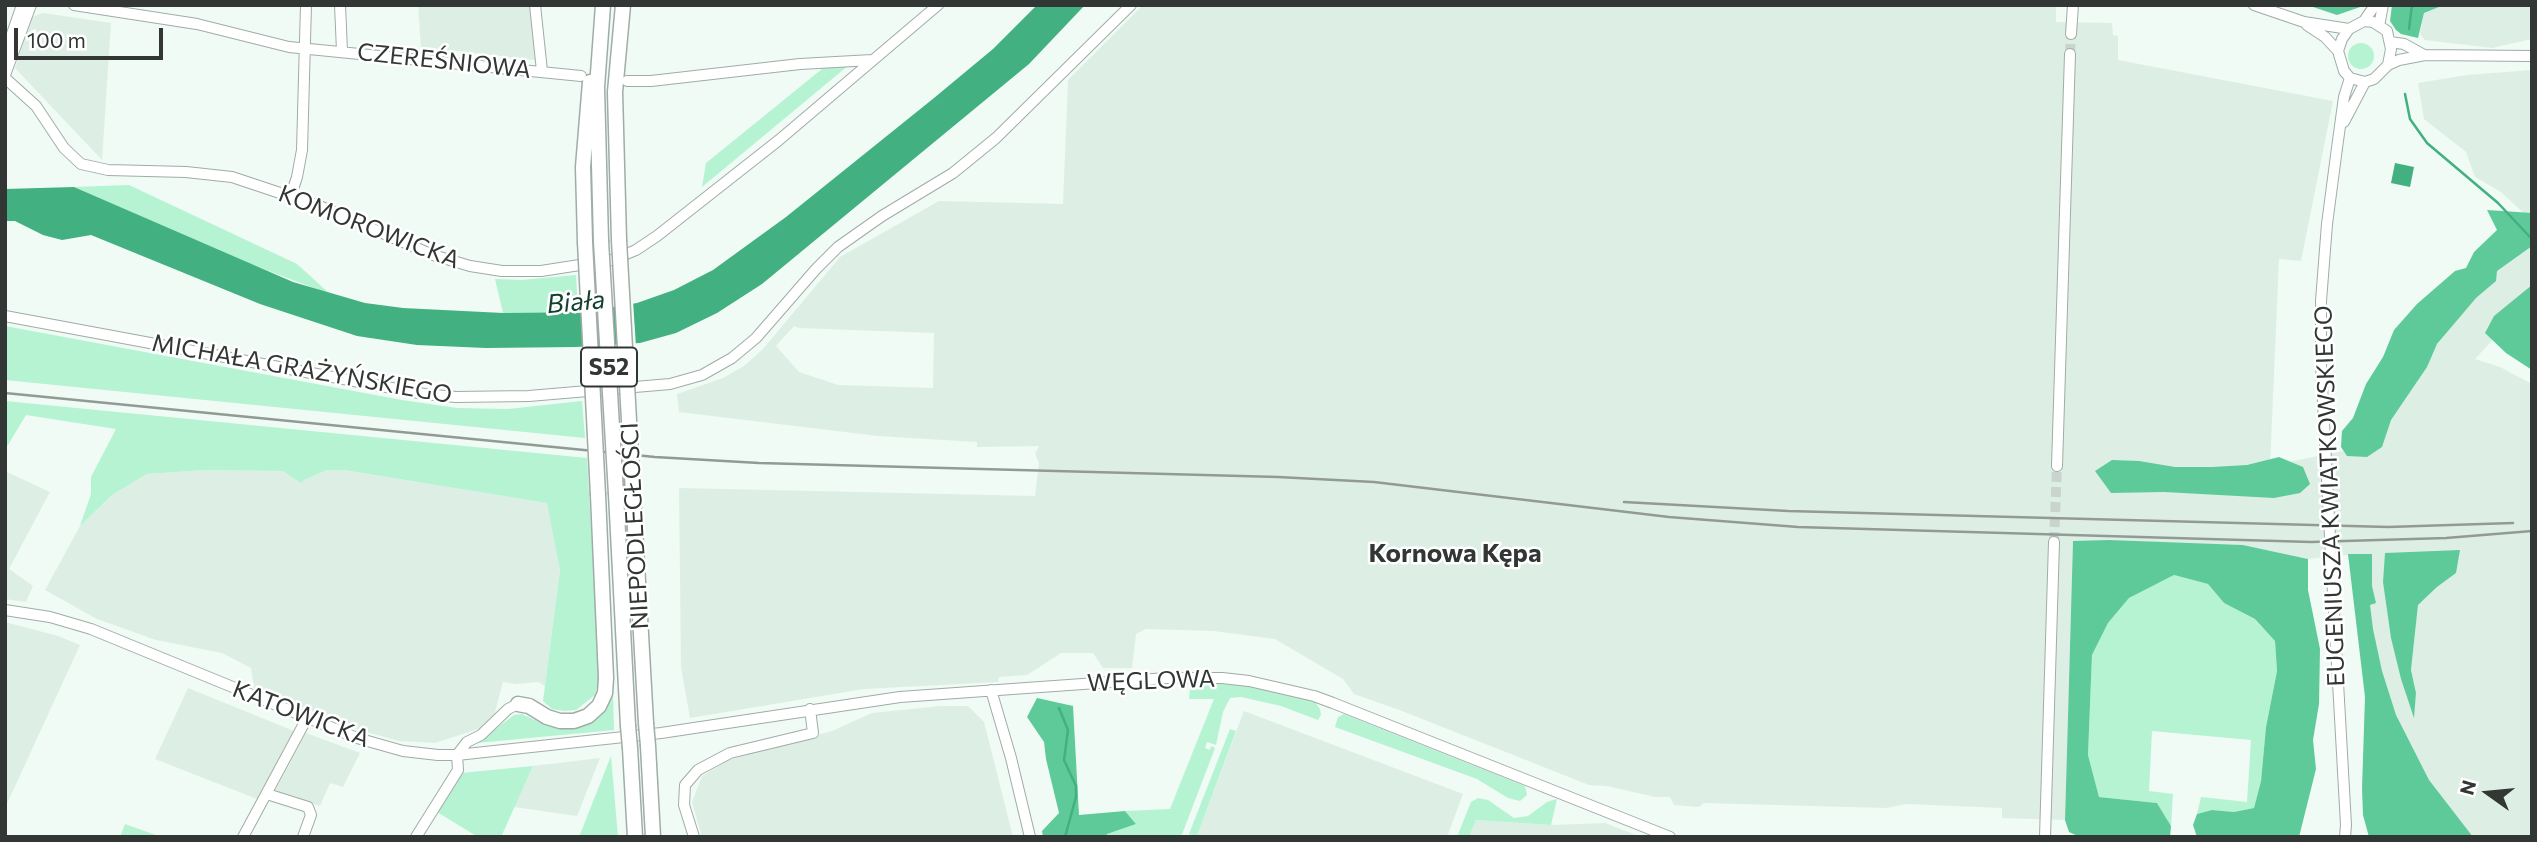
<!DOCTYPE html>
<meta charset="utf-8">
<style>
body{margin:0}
#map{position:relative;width:2537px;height:842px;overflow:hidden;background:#effbf4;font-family:Commissioner,sans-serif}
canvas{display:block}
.frame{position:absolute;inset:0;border:7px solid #323634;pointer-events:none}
.north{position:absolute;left:2453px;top:758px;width:70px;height:70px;-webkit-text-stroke:5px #fff;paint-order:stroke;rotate:285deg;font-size:19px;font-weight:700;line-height:28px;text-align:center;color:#323634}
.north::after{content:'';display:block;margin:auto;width:24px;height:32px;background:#323634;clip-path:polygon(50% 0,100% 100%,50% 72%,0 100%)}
.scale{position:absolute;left:14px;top:28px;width:149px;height:32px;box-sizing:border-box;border:4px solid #323634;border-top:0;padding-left:9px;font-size:21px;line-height:24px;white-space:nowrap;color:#323634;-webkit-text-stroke:5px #fff;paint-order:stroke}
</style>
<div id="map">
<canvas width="2537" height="842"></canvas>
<div class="frame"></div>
<div class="north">N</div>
<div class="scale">100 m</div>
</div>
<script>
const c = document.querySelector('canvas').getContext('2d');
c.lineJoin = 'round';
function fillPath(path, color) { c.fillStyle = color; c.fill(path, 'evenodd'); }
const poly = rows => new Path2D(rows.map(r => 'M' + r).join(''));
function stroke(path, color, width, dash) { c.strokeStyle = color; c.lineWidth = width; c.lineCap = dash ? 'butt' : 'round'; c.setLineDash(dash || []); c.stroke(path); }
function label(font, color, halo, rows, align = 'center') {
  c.font = font + ' Commissioner,sans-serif'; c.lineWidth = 5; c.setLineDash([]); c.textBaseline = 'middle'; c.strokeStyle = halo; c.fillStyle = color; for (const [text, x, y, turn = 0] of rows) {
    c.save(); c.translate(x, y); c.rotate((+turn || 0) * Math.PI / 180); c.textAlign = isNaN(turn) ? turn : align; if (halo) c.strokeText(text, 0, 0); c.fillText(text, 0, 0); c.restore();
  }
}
fillPath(poly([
 [418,5,530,5,535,60,421,47],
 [1143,5,2056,5,2056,22,2112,23,2113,35,2118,36,2118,60,2333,101,2301,261,2279,259,2270,466,2356,448,2532,224,2532,297,2475,359,2500,367,2532,384,2532,837,2466,837,2389,723,2356,554,2308,559,2243,545,2073,541,2065,820,2002,818,2002,808,1906,804,1886,808,1704,803,1699,807,1674,805,1670,797,1655,797,1607,786,1589,785,1402,711,1354,694,1343,679,1275,639,1214,631,1146,629,1136,634,1132,668,1103,668,1093,653,1061,653,1027,675,999,677,998,682,864,689,690,718,681,667,679,488,1035,496,1039,463,1035,454,1039,446,977,447,977,442,878,436,679,412,677,394,723,378,744,366,763,349,840,257,939,201,1063,204,1068,80],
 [794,326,799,328,934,333,933,388,838,385,799,372,776,346],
 [2393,553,2456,573,2437,587,2418,605,2411,670,2416,693,2414,712],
 [2444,5,2532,5,2532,39,2492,48,2425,40,2420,34,2424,13],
 [43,13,111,23,102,160,15,68,32,17],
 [2532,70,2532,221,2501,192,2475,177,2466,152,2424,119,2418,83,2467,75],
 [205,470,283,471,304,480,327,470,344,470,548,503,560,570,545,686,538,682,516,684,503,682,494,716,481,728,435,743,399,741,359,730,254,688,251,668,222,653,156,640,97,619,45,590,80,526,112,495,147,474],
 [5,471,50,492,9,569,33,586,26,602,5,599],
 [5,622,58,636,80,645,5,808],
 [188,688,294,731,257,799,155,759],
 [940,706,968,706,984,722,1013,837,702,837,692,802,702,776,729,760,832,731,872,713],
 [1244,711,1463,794,1447,837,1188,837,1189,834,1197,836],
 [306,733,360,753,343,787,330,783,320,806,275,791],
 [600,758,577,816,514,807,533,766],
 [1476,820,1551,825,1605,823,1641,837,1469,837]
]), '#ddefe4');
fillPath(poly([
 '2348 56a13 13 0 1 1 26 0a13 13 0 1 1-26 0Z',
 [849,65,702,187,706,163,822,69,821,67],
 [129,185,297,264,330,294,245,262,74,187],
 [576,275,578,312,503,313,495,279,521,280],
 [5,326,402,400,457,408,508,409,582,401,585,438,5,380],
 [5,401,587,458,600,676,595,695,576,710,564,711,552,709,543,701,560,570,547,503,344,470,327,470,304,480,301,483,283,471,205,470,147,474,112,495,80,526,91,494,91,477,116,429,26,415,8,445,5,444],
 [2174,575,2208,584,2224,603,2255,619,2275,641,2277,671,2266,727,2261,781,2254,808,2234,812,2212,810,2197,814,2201,797,2247,802,2251,740,2152,731,2149,791,2173,794,2171,826,2157,803,2099,797,2088,755,2092,655,2108,623,2129,598],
 [1200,682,1259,687,1315,702,1320,709,1321,715,1318,720,1281,706,1241,697,1230,698,1223,712,1216,745,1207,742,1205,748,1210,750,1211,746,1215,748,1181,837,1105,837,1106,834,1136,824,1125,811,1170,809,1214,699,1189,699,1190,688],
 [613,695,614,730,477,743,514,715,522,714,545,725,560,727,605,708],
 [1344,714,1525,786,1527,795,1520,801,1508,798,1477,779,1335,727,1338,717],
 [1230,729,1236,731,1197,836,1189,834],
 [611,756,618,837,579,837],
 [533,766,501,837,478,837,437,812,461,773],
 [1478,798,1488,800,1514,818,1528,816,1547,802,1557,799,1551,825,1476,820,1469,837,1457,837,1471,802],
 [125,824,161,837,120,837]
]), '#b5f3d3');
fillPath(poly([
 [2307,5,2366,5,2337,15],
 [2392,5,2444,5,2424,13,2418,38,2401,34,2396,30,2390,21],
 [2487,210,2532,213,2532,246,2497,271,2496,281,2476,298,2437,344,2427,367,2391,420,2382,447,2367,457,2347,456,2341,447,2342,431,2353,418,2366,384,2383,357,2394,330,2417,304,2455,271,2466,268,2474,252,2497,230],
 [2532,285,2532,370,2506,353,2485,333,2494,316],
 [2279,457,2303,467,2310,484,2300,493,2274,498,2164,492,2111,493,2095,471,2112,460,2139,461,2175,467,2212,467,2247,465],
 [2109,540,2243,545,2308,559,2308,590,2320,649,2319,704,2313,740,2316,769,2299,837,2197,837,2193,825,2197,814,2212,810,2234,812,2254,808,2261,781,2266,727,2277,671,2275,641,2255,619,2224,603,2208,584,2174,575,2129,598,2108,623,2092,655,2088,755,2099,797,2157,803,2171,826,2170,837,2080,837,2069,832,2065,820,2073,541],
 [2460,550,2456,573,2437,587,2418,605,2411,670,2416,693,2414,718,2401,679,2391,638,2383,582,2385,553],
 [2348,554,2372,554,2372,586,2376,603,2370,605,2373,629,2382,671,2396,715,2429,780,2473,837,2369,837,2363,815,2362,789,2365,697],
 [1037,698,1073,706,1079,815,1125,811,1136,824,1107,834,1105,837,1043,837,1042,831,1059,813,1046,759,1044,742,1027,717]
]), '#5fca99');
fillPath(poly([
 [1037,5,1085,5,1029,64,762,284,717,313,676,333,640,343,576,347,486,348,417,345,357,336,260,304,91,235,62,240,43,235,15,221,5,221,5,189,74,187,293,282,365,303,403,308,503,313,585,312,637,303,674,290,713,270,786,217,934,98,993,49],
 [2395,163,2414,167,2410,187,2391,183]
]), '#42b080');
fillPath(poly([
 [633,300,636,347,617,348,615,303]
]), '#effbf4');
stroke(poly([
 [2409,29,2412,5],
 [2405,94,2410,119,2427,143,2498,203,2530,237],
 [1059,708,1068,730,1064,760,1076,786,1076,797,1065,837]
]), '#42b080', 2.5);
stroke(poly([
 [2070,54,2071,34],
 [2054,542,2057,466]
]), '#c9d4ce', 10, [10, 5]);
const minor = poly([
 [74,5,197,24,289,47,581,76],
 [340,5,342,51],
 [535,5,542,71],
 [2254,5,2304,22,2349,29],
 [2364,21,2373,22,2387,31,2391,49,2388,65,2374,79,2365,82,2350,78,2344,71,2338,51,2342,39,2349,29,2364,21],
 [2364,21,2375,5],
 [2307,25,2325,37,2338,51],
 [2379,26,2383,5],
 [2071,34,2073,5],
 [2390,42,2404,44,2424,55],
 [5,54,22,5],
 [2388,65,2399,60,2425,55,2532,56],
 [5,75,31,5],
 [5,78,36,106,64,148,81,164,108,170,186,172,232,177,322,207,433,255,470,266,502,271,541,271,612,260,636,250,657,236,779,140,938,5],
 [627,81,651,81,800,64,872,60],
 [2344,122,2365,82],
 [2337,148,2344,97,2350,78],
 [291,195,297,177,302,150,306,5],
 [5,316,424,394,456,397,529,396,670,384,702,375,732,358,756,338,816,269,838,247,882,216,953,173,996,138,1131,5],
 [2057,466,2070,54],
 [2332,575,2346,825,2345,837],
 [5,610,50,617,91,629,357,738,403,751,438,755,457,755,661,733,900,697,1167,678,1222,678,1249,681,1314,696,1333,703,1670,837],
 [991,690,1011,758,1030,837],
 [457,755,467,742,481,735,508,709,518,704],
 [267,794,308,807,311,815,303,837],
 [243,837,307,718],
 [416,837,458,770,457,755],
 [694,837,684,805,685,785,698,770,730,753,813,733,810,709],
 [2045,837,2054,542]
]);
const highway = poly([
 [619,240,615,92,623,5],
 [601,241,597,87,603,5],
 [585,242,583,167,590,82],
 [633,493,646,723],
 [616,494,628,726],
 [518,704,529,706,547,717,560,721,574,721,588,716,599,706,605,693,606,678,598,495],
 [648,746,653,837],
 [630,748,635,837]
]);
stroke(minor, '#a1aca6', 12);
stroke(highway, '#a1aca6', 17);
stroke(minor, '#fff', 10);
stroke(highway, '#fff', 14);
stroke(poly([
 [5,393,655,457,759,463,1278,477,1374,482,1669,517,1798,527,2311,542,2446,538,2532,531],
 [1624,502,1788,511,2388,527,2513,523]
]), '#929a96', 2.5);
const minorBridge = poly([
 [2332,575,2321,365,2321,301,2327,224,2337,148]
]);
const highwayBridge = poly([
 [619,240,633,493],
 [601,241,616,494],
 [585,242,598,495],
 [646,723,648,746],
 [628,726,630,748]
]);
stroke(minorBridge, '#a1aca6', 12, []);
stroke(highwayBridge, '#a1aca6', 17, []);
stroke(minorBridge, '#fff', 10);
stroke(highwayBridge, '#fff', 14);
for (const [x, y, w] of [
 [609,367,56]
]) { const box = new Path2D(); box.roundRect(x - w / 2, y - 19.5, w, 39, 5); c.fillStyle = '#fff'; c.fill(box); stroke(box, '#323634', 2); }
label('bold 23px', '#323634', null, [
 ["S52",609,367]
]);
label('24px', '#323634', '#fff', [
 ["CZEREŚNIOWA",444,61,6],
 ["KOMOROWICKA",369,227,21],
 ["MICHAŁA GRAŻYŃSKIEGO",302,369,10],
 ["EUGENIUSZA KWIATKOWSKIEGO",2330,496,-92],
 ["NIEPODLEGŁOŚCI",635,526,-93],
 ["WĘGLOWA",1151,681,-2],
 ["KATOWICKA",301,714,21]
]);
label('italic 26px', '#13412d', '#fff', [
 ["Biała",576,302,-5]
]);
label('bold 26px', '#323634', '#fff', [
 ["Kornowa Kępa",1455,553]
]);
</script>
